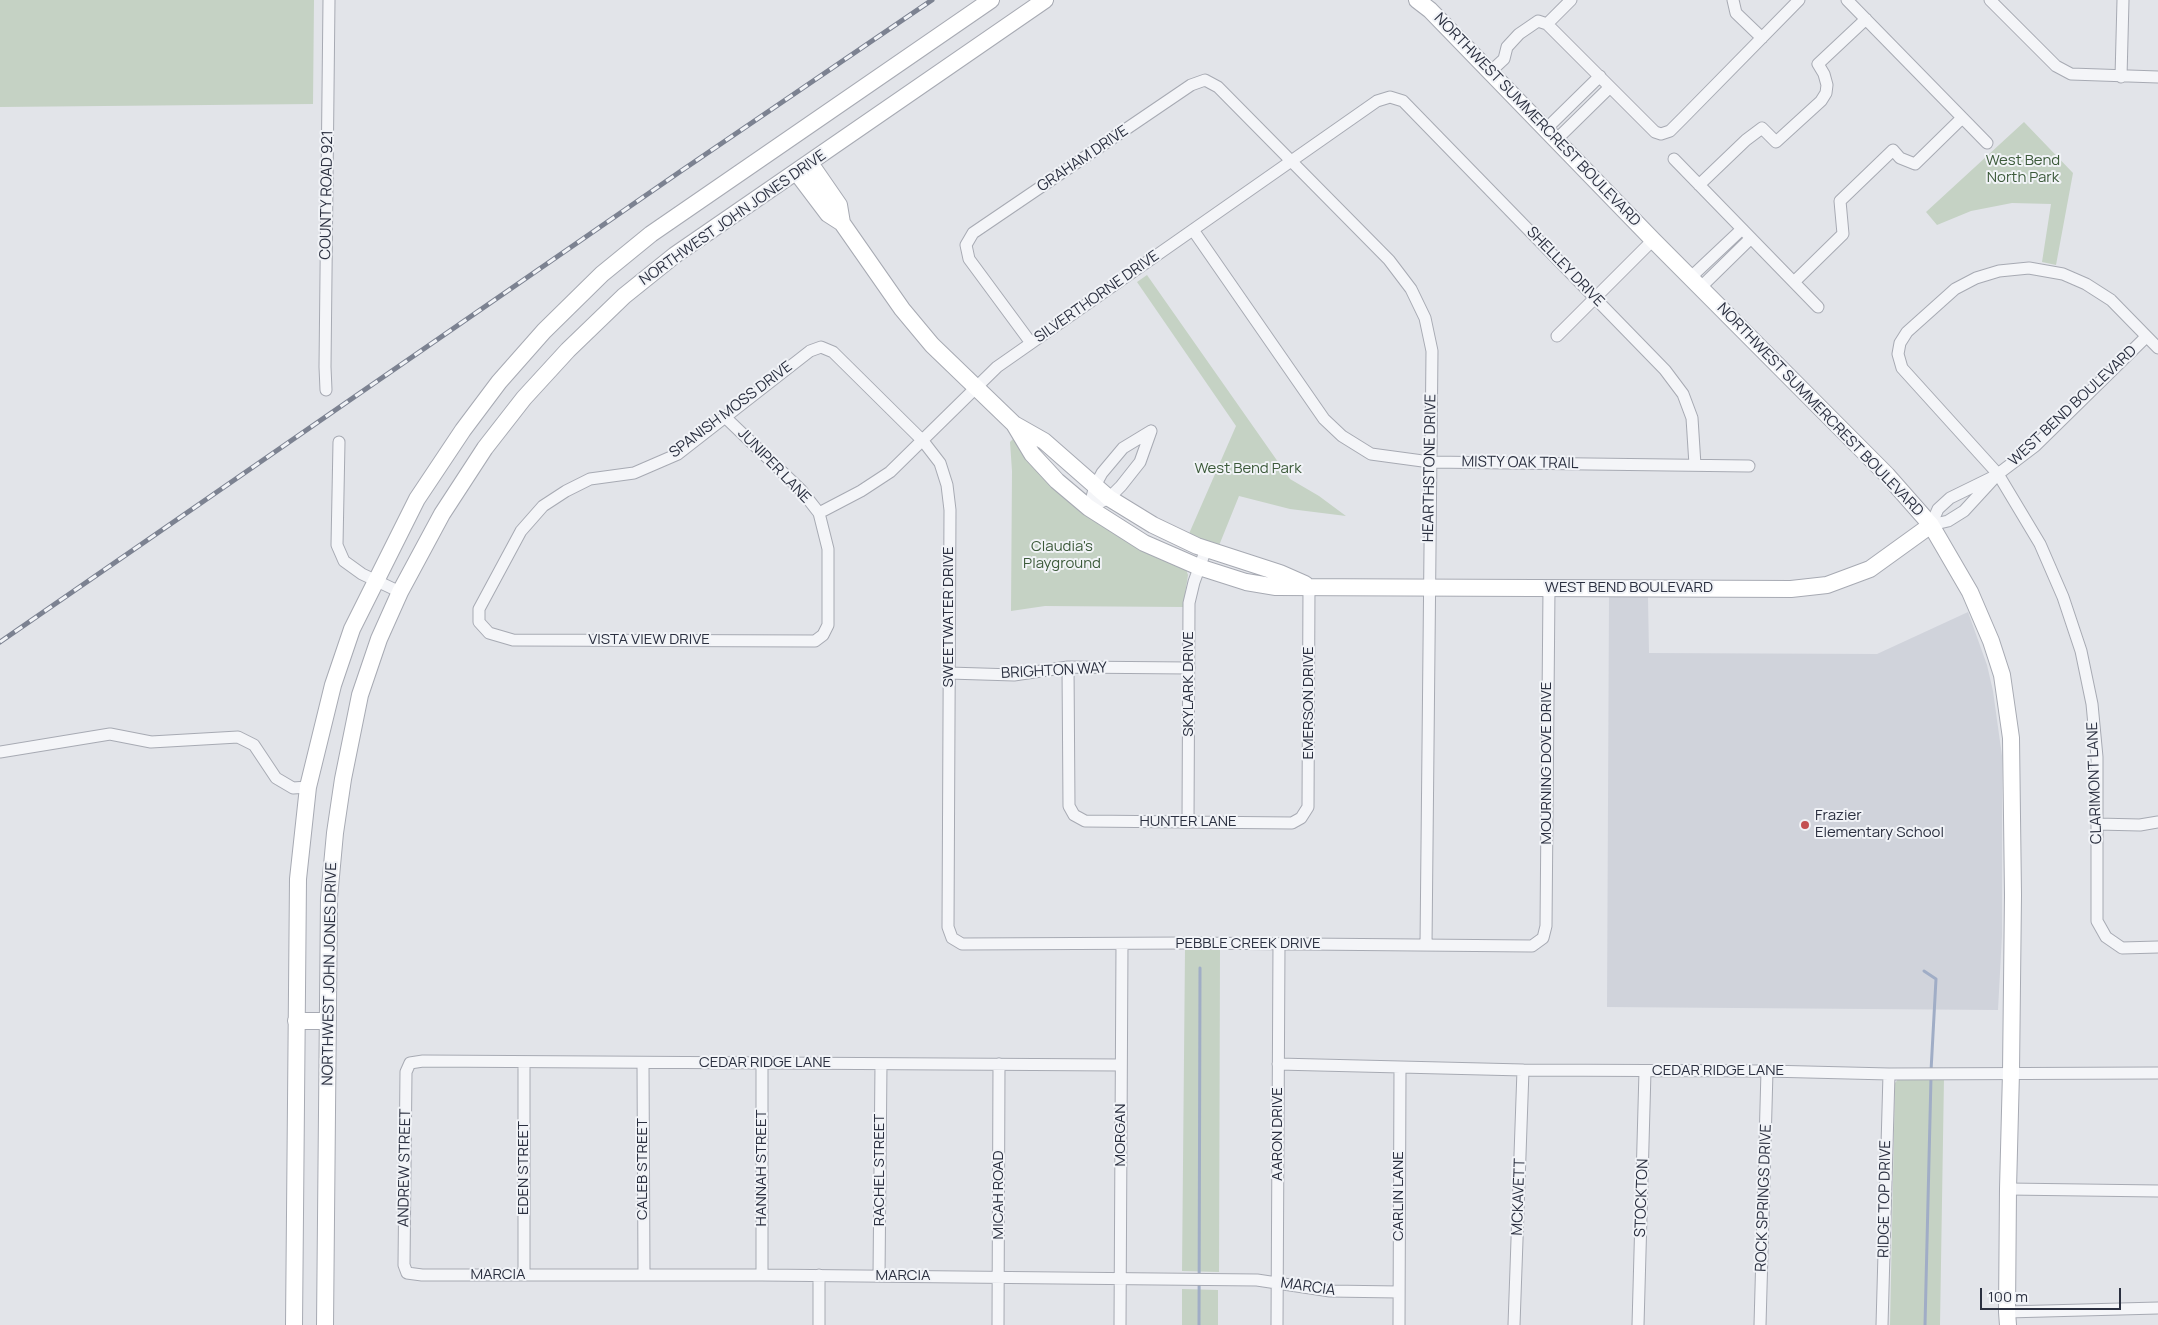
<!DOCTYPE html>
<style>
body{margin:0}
#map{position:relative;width:2158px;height:1325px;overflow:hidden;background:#e2e4e9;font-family:Manrope,sans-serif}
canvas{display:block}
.scale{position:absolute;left:1980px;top:1288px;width:141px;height:22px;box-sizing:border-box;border:2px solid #2b3040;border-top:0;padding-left:6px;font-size:15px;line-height:18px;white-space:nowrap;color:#2b3040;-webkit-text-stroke:4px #f1f3f7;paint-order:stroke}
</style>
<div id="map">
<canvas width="2158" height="1325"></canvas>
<div class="scale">100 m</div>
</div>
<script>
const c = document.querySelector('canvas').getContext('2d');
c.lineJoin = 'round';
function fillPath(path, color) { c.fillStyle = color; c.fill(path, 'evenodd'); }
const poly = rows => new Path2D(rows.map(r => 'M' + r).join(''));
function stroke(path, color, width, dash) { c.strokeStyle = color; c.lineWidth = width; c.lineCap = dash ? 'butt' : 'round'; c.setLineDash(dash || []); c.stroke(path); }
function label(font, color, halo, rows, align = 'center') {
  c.font = font + ' Manrope,sans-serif'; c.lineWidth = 4; c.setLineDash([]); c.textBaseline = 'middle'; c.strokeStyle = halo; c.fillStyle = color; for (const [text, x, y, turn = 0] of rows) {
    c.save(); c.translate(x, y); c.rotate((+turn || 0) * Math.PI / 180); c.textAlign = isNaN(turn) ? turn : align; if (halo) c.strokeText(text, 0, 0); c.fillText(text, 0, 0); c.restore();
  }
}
fillPath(poly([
 [1609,597,1648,597,1649,653,1877,654,1968,612,1987,665,1993,691,2002,756,2002,935,1998,1010,1607,1007]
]), '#d0d3db');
fillPath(poly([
 [0,0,314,0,313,104,0,107],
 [2024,122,2073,173,2056,265,2042,262,2051,204,2012,203,1971,211,1937,225,1926,212],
 [1147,275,1290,479,1319,496,1346,516,1290,509,1239,496,1218,548,1188,536,1236,426,1137,282],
 [1014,438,1033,463,1186,569,1188,575,1183,607,1045,606,1011,611,1012,471,1010,442],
 [1185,950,1220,950,1219,1272,1182,1271],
 [1944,1077,1940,1325,1890,1325,1895,1083,1899,1078],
 [1182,1289,1218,1290,1218,1325,1182,1325]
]), '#c5d2c4');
stroke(poly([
 [1924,971,1936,979,1931,1071],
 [1199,1325,1200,968],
 [1925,1325,1931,1077]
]), '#a0adc6', 3);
const street = poly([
 [1571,0,1547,24,1655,132,1661,134,1670,131,1683,118,1799,0],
 [1733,0,1736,13,1762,38],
 [1847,0,1987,143],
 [1990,0,2056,66,2071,74,2158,77],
 [1490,72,1504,59,1507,47,1519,34,1538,21,1547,24],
 [2121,77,2123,0],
 [1546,129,1600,76],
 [1556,140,1610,87],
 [1674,159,1818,307],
 [1699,185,1746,140,1762,128,1776,142,1821,101,1826,93,1827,85,1824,74,1818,64,1866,19],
 [1193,230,1324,419,1342,436,1371,454,1430,462,1749,466],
 [1691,277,1742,229],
 [1794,282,1843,234,1840,201,1893,150,1900,158,1915,164,1962,118],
 [1701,287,1751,238],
 [1557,336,1653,240],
 [1031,343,969,259,966,245,973,233,1191,85,1205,80,1218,87,1389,260,1411,289,1425,318,1432,351,1426,945],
 [2158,348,2111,300,2086,284,2063,274,2029,268,1999,271,1976,278,1955,289,1907,332,1900,343,1898,354,1902,368,1998,474,2040,544,2063,597,2081,651,2092,704,2097,757,2097,921,2106,937,2122,948,2158,947],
 [326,390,325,367,329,0],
 [726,418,801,490,819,513,828,549,828,625,823,635,815,641,513,640,489,633,479,622,479,609,521,531,543,506,566,491,590,479,634,473,678,454,810,351,821,347,833,352,923,441,940,463,947,485,950,510,948,927,952,938,962,944,1190,943,1532,946,1543,938,1546,926,1549,588],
 [339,442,337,545,344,561,362,574,400,592],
 [1089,508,1109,498,1121,486,1140,462,1151,431],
 [1089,508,1095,486,1102,473,1123,448,1151,431],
 [819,513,861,491,890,472,997,367,1377,101,1390,97,1403,101,1665,370,1683,394,1692,418,1695,465],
 [1931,525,1948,521,1964,511,1998,474,2035,446,2146,337],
 [1931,525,1938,509,1950,498,1997,475],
 [1068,667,1069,806,1074,815,1085,821,1292,823,1301,818,1308,807,1309,586],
 [949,673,1014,675,1068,667,1189,668],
 [0,752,110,734,151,742,238,737,254,745,276,778,293,788,308,787],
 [1188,822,1189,603,1194,582,1206,549],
 [2097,824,2140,825,2158,822],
 [524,1062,524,1275],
 [762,1062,762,1275],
 [643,1063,644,1275],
 [1278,1064,1523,1070,1767,1071,1889,1074,2158,1073],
 [1121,1065,423,1061,410,1063,406,1072,404,1265,407,1273,422,1275,762,1275,1257,1280,1330,1291,1398,1292],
 [2008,1189,2158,1191],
 [819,1275,819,1325],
 [879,1276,881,1064],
 [2007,1312,2158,1308],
 [998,1325,999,1064],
 [1120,1325,1122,944],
 [1277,1325,1279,944],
 [1399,1325,1400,1068],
 [1514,1325,1523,1070],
 [1638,1325,1645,1071],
 [1760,1325,1767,1071],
 [1882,1325,1889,1074]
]);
const secondary = poly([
 [1417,0,1430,10,1653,240,1887,475,1931,525,1970,592,1991,641,2002,675,2011,738,2013,895,2011,1072,2008,1189,2007,1312,2008,1325],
 [810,163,839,205,842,223],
 [797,173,828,214,842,223,902,309,932,345,1014,424,1044,441,1109,498,1153,525,1197,546,1280,573,1305,584],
 [1014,424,1032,454,1057,481,1089,508,1144,543,1199,567,1246,582,1276,587,1791,589,1827,585,1870,569,1931,525],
 [296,1021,328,1021],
 [294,1325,298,879,308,787,333,685,352,629,417,499,463,430,499,382,544,331,602,274,651,234,991,0],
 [325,1325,329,898,335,833,343,779,360,695,379,639,400,592,442,514,485,448,524,398,568,350,624,296,675,255,1045,0]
]);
stroke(street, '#a7aab3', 13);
stroke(secondary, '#a7aab3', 18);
stroke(street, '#f4f5f8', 11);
stroke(secondary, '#fff', 16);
const rail = poly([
 [0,642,681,171,932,0]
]);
stroke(rail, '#7c8291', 5);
stroke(rail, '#f1f3f7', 3, [9]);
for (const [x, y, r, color] of [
 [1805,825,5,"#c45153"]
]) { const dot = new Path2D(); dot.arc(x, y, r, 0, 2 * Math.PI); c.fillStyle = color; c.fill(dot); stroke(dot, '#f1f3f7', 2); }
label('15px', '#2b3040', '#f1f3f7', [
 ["NORTHWEST SUMMERCREST BOULEVARD",1537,120,46],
 ["GRAHAM DRIVE",1083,159,-34],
 ["COUNTY ROAD 921",327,195,-89],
 ["NORTHWEST JOHN JONES DRIVE",733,218,-35],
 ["SHELLEY DRIVE",1565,267,46],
 ["SILVERTHORNE DRIVE",1097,297,-35],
 ["WEST BEND BOULEVARD",2073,406,-43],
 ["SPANISH MOSS DRIVE",731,410,-37],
 ["NORTHWEST SUMMERCREST BOULEVARD",1820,410,46],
 ["MISTY OAK TRAIL",1520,463,1],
 ["JUNIPER LANE",774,466,46],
 ["HEARTHSTONE DRIVE",1430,468,-89],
 ["WEST BEND BOULEVARD",1629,588],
 ["SWEETWATER DRIVE",949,617,-90],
 ["VISTA VIEW DRIVE",649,640],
 ["BRIGHTON WAY",1054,671,-3],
 ["SKYLARK DRIVE",1189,684,-90],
 ["EMERSON DRIVE",1309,703,-90],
 ["MOURNING DOVE DRIVE",1547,763,-90],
 ["CLARIMONT LANE",2095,783,-92],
 ["HUNTER LANE",1188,822],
 ["PEBBLE CREEK DRIVE",1248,944],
 ["NORTHWEST JOHN JONES DRIVE",330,974,-89],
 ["CEDAR RIDGE LANE",765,1063],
 ["CEDAR RIDGE LANE",1718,1071],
 ["AARON DRIVE",1278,1134,-90],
 ["MORGAN",1121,1135,-90],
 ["ANDREW STREET",405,1168,-89],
 ["EDEN STREET",524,1168,-90],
 ["HANNAH STREET",762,1168,-90],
 ["CALEB STREET",643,1169,-90],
 ["RACHEL STREET",880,1170,-90],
 ["MICAH ROAD",999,1195,-90],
 ["CARLIN LANE",1399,1196,-90],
 ["MCKAVETT",1519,1197,-88],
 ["STOCKTON",1642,1198,-88],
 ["ROCK SPRINGS DRIVE",1764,1198,-88],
 ["RIDGE TOP DRIVE",1885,1199,-89],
 ["MARCIA",498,1275],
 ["MARCIA",903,1276],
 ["MARCIA",1308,1287,8]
]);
label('15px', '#3c5a3a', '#f1f3f7', [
 ["West Bend",2023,161],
 ["North Park",2023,178],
 ["West Bend Park",1248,469],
 ["Claudia's",1062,547],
 ["Playground",1062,564]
]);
label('15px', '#2b3040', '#f1f3f7', [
 ["Frazier",1815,816],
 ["Elementary School",1815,833]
], 'left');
</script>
